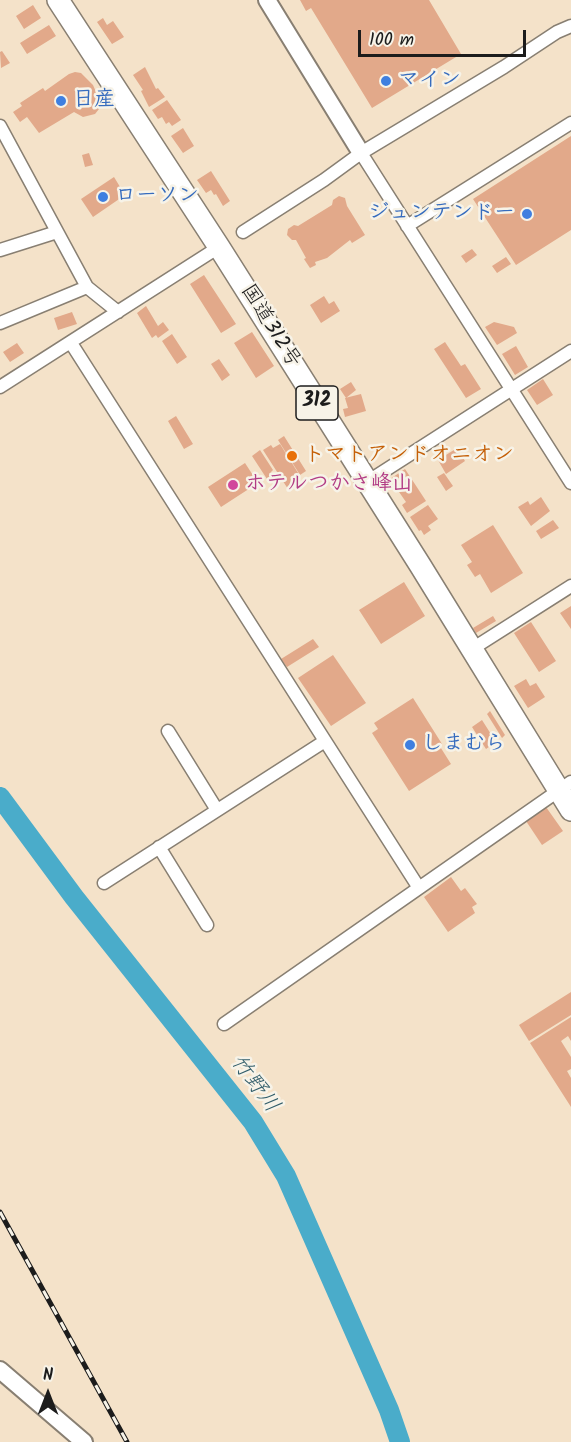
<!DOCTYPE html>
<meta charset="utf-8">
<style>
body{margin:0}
#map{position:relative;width:571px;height:1442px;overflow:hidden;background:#f4e2c9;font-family:Kalam,sans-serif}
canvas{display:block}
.north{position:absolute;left:18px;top:1364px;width:60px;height:60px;-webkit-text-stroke:4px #f7f3e8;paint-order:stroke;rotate:0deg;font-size:16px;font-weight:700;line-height:24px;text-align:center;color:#1c1c1c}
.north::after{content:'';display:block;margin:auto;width:21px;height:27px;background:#1c1c1c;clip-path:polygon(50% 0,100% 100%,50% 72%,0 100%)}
.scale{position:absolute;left:358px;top:30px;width:168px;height:27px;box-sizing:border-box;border:3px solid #1c1c1c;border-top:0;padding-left:8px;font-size:18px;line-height:21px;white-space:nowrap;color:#1c1c1c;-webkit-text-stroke:4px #f7f3e8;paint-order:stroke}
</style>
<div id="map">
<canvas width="571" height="1442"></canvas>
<div class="north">N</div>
<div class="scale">100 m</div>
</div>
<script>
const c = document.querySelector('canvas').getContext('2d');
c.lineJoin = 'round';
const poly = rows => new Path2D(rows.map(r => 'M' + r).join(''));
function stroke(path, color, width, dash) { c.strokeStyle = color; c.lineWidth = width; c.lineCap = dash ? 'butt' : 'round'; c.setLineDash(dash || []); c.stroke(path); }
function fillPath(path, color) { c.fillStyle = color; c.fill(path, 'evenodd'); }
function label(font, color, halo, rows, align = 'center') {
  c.font = font + ' Kalam,"Klee One",sans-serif'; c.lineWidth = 5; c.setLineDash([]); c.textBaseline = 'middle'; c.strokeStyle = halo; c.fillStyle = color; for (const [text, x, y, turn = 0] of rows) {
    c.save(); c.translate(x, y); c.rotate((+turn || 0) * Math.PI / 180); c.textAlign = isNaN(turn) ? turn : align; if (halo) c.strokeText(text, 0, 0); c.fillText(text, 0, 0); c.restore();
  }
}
stroke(poly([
 [0,797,74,897,253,1122,286,1176,389,1410,400,1442]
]), '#4aacca', 20);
fillPath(poly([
 [300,0,429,0,461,54,372,108,311,8,306,11],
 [33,5,41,18,24,29,16,16],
 [103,18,107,25,113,21,124,37,112,44,97,22],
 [49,25,56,36,27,54,20,43],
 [2,51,10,63,1,68,0,52],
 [145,67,156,89,158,88,165,97,149,107,141,91,143,90,133,75],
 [75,72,81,73,93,85,96,92,99,109,95,114,83,117,74,112,39,133,27,117,20,122,13,112,22,106,20,103,43,88,45,91,69,74],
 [167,100,181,120,172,126,169,122,166,124,162,117,158,119,152,110],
 [183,128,194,146,183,153,171,136],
 [571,136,571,230,516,265,473,199],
 [89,153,93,165,85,167,82,155],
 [211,171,230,201,223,206,216,194,214,195,211,190,206,193,197,180],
 [114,177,125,195,93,217,81,199],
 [339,196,345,198,347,206,365,235,352,243,350,240,327,258,315,262,316,265,310,268,304,259,306,258,296,240,292,240,287,235,288,229,294,225,298,226,332,205,333,200],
 [472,249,477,255,466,263,461,256],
 [506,257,511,264,497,273,492,266],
 [204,275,236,324,221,333,190,284],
 [324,296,329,304,334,301,340,311,321,323,310,305],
 [146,306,158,326,163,322,169,330,158,338,156,335,152,338,137,313],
 [72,312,77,324,58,330,54,318],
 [494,322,514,327,517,333,497,345,485,327],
 [252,332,274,366,256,378,234,343],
 [172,334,187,357,177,364,162,341],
 [445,342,461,366,465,364,481,389,466,398,434,349],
 [17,343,24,353,10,362,3,352],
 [516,346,528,367,515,375,502,354],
 [219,359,230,375,222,381,211,364],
 [543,379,553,395,537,405,527,390],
 [351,382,356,390,346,398,340,389],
 [361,394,366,411,345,417,343,409,348,408,345,398],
 [176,416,193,444,184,449,168,421],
 [284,436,306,471,300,475,278,440],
 [280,444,300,476,291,481,294,486,288,489,263,450,271,445,273,448],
 [457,448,465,461,446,474,438,460],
 [260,450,273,470,271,472,273,475,267,479,252,456],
 [245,463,258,483,221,507,208,487],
 [405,469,426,501,407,513,402,505,406,502,390,479],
 [444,473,453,486,446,491,437,477],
 [541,497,550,511,531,526,518,507,528,501,530,505],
 [428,505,438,519,428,526,431,530,424,535,421,530,419,531,410,517],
 [553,520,559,528,541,539,536,531],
 [493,525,523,573,491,593,480,574,475,577,467,565,472,562,461,545],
 [404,582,425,616,381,644,359,610],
 [571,606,571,629,560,613],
 [493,616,496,621,476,633,473,628],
 [531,622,556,661,539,672,514,633],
 [313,639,319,647,287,667,281,659],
 [333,655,366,703,331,726,298,678],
 [526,679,530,686,536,683,545,697,528,708,514,686],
 [413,698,442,744,439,745,451,764,409,791,372,733,378,729,374,723],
 [490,711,505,735,502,738,487,714],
 [482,720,496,742,486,749,472,727],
 [546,807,563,831,542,845,526,821],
 [451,877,461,891,465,888,477,904,472,907,475,913,448,932,424,897],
 [571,992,571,1015,529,1041,519,1025],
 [571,1017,571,1041,568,1036,561,1041,571,1057,571,1069,567,1071,571,1078,571,1107,530,1043]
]), '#e2a98a');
const street = poly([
 [0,126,87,287,118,312],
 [361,153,571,483],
 [407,226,571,123],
 [243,232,324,180,361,153,504,67,557,32,571,26],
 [0,250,57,232],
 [0,323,87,287],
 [71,343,419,888],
 [0,387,219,247],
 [367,482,571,351],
 [472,649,571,586],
 [168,731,217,810],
 [159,847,207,925],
 [104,883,325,741],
 [224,1024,571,782]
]);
const secondary = poly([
 [267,0,361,153],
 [0,1370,84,1442]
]);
const highway = poly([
 [58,0,219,247,420,565,571,810]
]);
stroke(street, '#887f72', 15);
stroke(secondary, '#887f72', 20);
stroke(highway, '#887f72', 24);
stroke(street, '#fff', 12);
stroke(secondary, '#fff', 16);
stroke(highway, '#fff', 21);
const rail = poly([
 [0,1212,127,1442]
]);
stroke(rail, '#1c1c1c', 5);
stroke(rail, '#f7f3e8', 3, [9]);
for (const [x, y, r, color] of [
 [386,81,6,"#3f7fe0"],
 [61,101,6,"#3f7fe0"],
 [103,197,6,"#3f7fe0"],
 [527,214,6,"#3f7fe0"],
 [292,456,6,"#e8710a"],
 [233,485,6,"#d1479c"],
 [410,745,6,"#3f7fe0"]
]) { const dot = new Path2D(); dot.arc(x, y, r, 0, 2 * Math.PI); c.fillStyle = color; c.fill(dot); stroke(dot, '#f7f3e8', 2); }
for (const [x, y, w] of [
 [317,403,42]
]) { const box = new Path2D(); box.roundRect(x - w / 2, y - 17, w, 34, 4.5); c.fillStyle = '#f7f3e8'; c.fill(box); stroke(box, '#1c1c1c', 1.5); }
label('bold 20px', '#1c1c1c', null, [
 ["312",317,403]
]);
label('bold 21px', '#366cbe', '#f7f3e8', [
 ["マイン",398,81],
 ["日産",73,101],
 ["ローソン",115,197],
 ["ジュンテンドー",515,214,"right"],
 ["しまむら",422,745]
], 'left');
label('21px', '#1c1c1c', '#f7f3e8', [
 ["国道312号",269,327,58]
]);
label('bold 21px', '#c56008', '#f7f3e8', [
 ["トマトアンドオニオン",304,456]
], 'left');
label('bold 21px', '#b23c85', '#f7f3e8', [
 ["ホテルつかさ峰山",245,485]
], 'left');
label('italic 22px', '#315d6a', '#f7f3e8', [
 ["竹野川",253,1085,53]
]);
</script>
